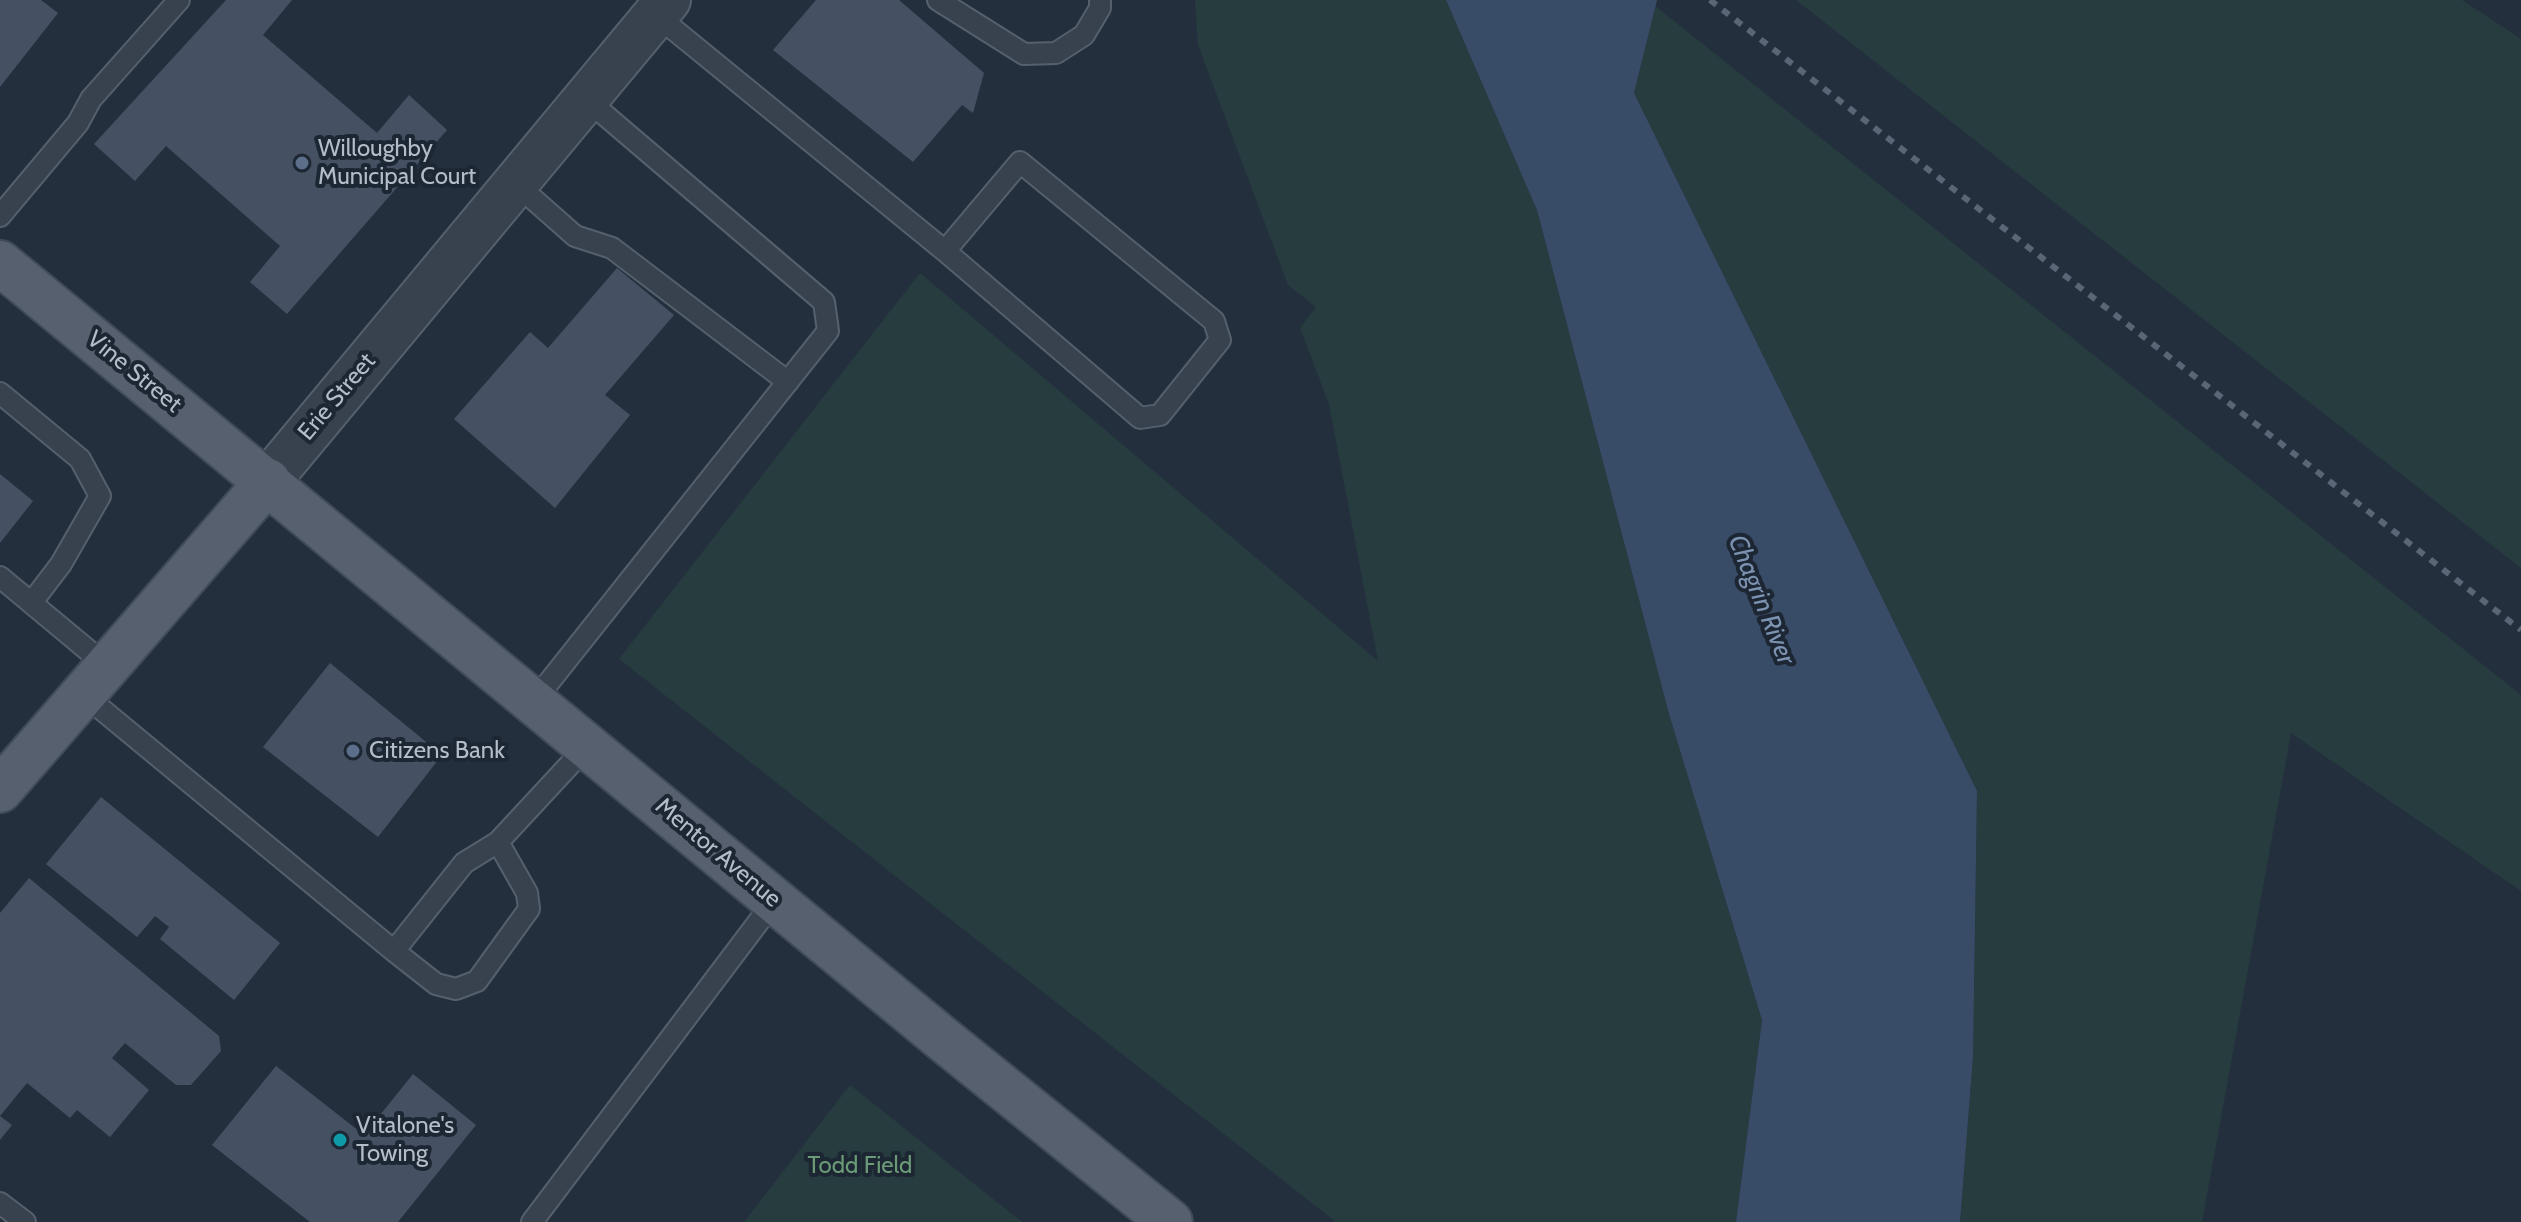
<!DOCTYPE html>
<style>
body{margin:0}
canvas{display:block;background:#242f3e}
</style>
<canvas width="2521" height="1222"></canvas>
<script>
const c = document.querySelector('canvas').getContext('2d');
c.lineJoin = 'round';
function fillPath(path, color) { c.fillStyle = color; c.fill(path, 'evenodd'); }
const poly = rows => new Path2D(rows.map(r => 'M' + r).join(''));
function stroke(path, color, width, dash) { c.strokeStyle = color; c.lineWidth = width; c.lineCap = dash ? 'butt' : 'round'; c.setLineDash(dash || []); c.stroke(path); }
function label(font, color, halo, rows, align = 'center') {
  c.font = font + ' Cabin,sans-serif'; c.lineWidth = 8; c.setLineDash([]); c.textBaseline = 'middle'; c.strokeStyle = halo; c.fillStyle = color; for (const [text, x, y, turn = 0] of rows) {
    c.save(); c.translate(x, y); c.rotate((+turn || 0) * Math.PI / 180); c.textAlign = isNaN(turn) ? turn : align; if (halo) c.strokeText(text, 0, 0); c.fillText(text, 0, 0); c.restore();
  }
}
fillPath(poly([
 [1195,0,1446,0,1537,210,1669,714,1762,1020,1736,1222,1336,1222,619,659,920,273,1378,661,1329,404,1300,328,1316,307,1288,285,1198,45],
 [1796,0,2462,0,2521,39,2521,568],
 [1655,6,2521,695,2521,891,2291,733,2202,1222,1960,1222,1973,1057,1977,791,1634,93],
 [850,1085,1022,1222,744,1222]
]), '#263c3f');
fillPath(poly([
 [1446,0,1657,0,1634,93,1977,791,1973,1057,1960,1222,1736,1222,1762,1020,1669,714,1537,210]
]), '#394c67');
fillPath(poly([
 [0,0,41,0,58,13,0,87],
 [226,0,292,0,263,35,377,133,409,95,447,130,287,314,250,282,280,246,166,146,135,181,94,144],
 [816,0,899,0,984,73,973,113,962,105,913,162,773,50],
 [617,268,674,315,605,395,630,415,555,508,454,419,530,332,548,348],
 [0,474,33,501,0,543],
 [330,663,442,755,378,837,263,747],
 [101,797,280,943,234,1000,160,939,169,927,155,916,137,937,46,864],
 [29,878,219,1036,221,1051,191,1085,176,1085,125,1043,112,1058,149,1090,110,1137,77,1110,70,1118,27,1083,0,1116,0,913],
 [276,1066,364,1135,413,1074,476,1125,398,1222,310,1222,212,1145],
 [0,1116,12,1125,0,1140]
]), '#455162');
const service = poly([
 [938,0,1024,54,1056,53,1084,35,1100,8,1100,0],
 [656,15,945,251,1140,418,1160,415,1220,340,1214,321,1020,162,945,251],
 [515,183,575,236,612,248,788,382],
 [0,216,78,123,91,99,179,0],
 [0,393,80,459,100,496,61,564,32,602],
 [0,577,107,666],
 [83,694,394,951,464,863,498,842,588,745],
 [534,701,828,331,824,302,586,99],
 [394,951,436,984,456,989,477,981,529,909,527,893,498,842],
 [0,1203,25,1222],
 [532,1222,775,900]
]);
const tertiary = poly([
 [268,481,668,0]
]);
const primary = poly([
 [0,263,944,1040,1170,1222],
 [0,790,268,481]
]);
stroke(service, '#565f6c', 24);
stroke(tertiary, '#565f6c', 48);
stroke(primary, '#414a57', 48);
stroke(service, '#38414e', 20);
stroke(tertiary, '#38414e', 44);
stroke(primary, '#56606e', 44);
stroke(poly([
 [1710,0,2521,630]
]), '#5a6575', 6, [8, 8]);
for (const [x, y, r, color] of [
 [302,163,8,"#5c6f8a"],
 [353,751,8,"#5c6f8a"],
 [340,1140,8,"#0f9aa8"]
]) { const dot = new Path2D(); dot.arc(x, y, r, 0, 2 * Math.PI); c.fillStyle = color; c.fill(dot); stroke(dot, '#1d2633', 3); }
label('24px', '#b4bcc9', '#1d2633', [
 ["Willoughby",318,149],
 ["Municipal Court",318,177],
 ["Citizens Bank",369,751],
 ["Vitalone's",356,1126],
 ["Towing",356,1154]
], 'left');
label('24px', '#b4bcc9', '#1d2633', [
 ["Vine Street",134,372,39],
 ["Erie Street",337,397,-50],
 ["Mentor Avenue",718,853,40]
]);
label('24px', '#6b9a76', '#1d2633', [
 ["Todd Field",860,1166]
]);
label('italic 26px', '#7c92b1', '#1d2633', [
 ["Chagrin River",1761,600,68]
]);
</script>
